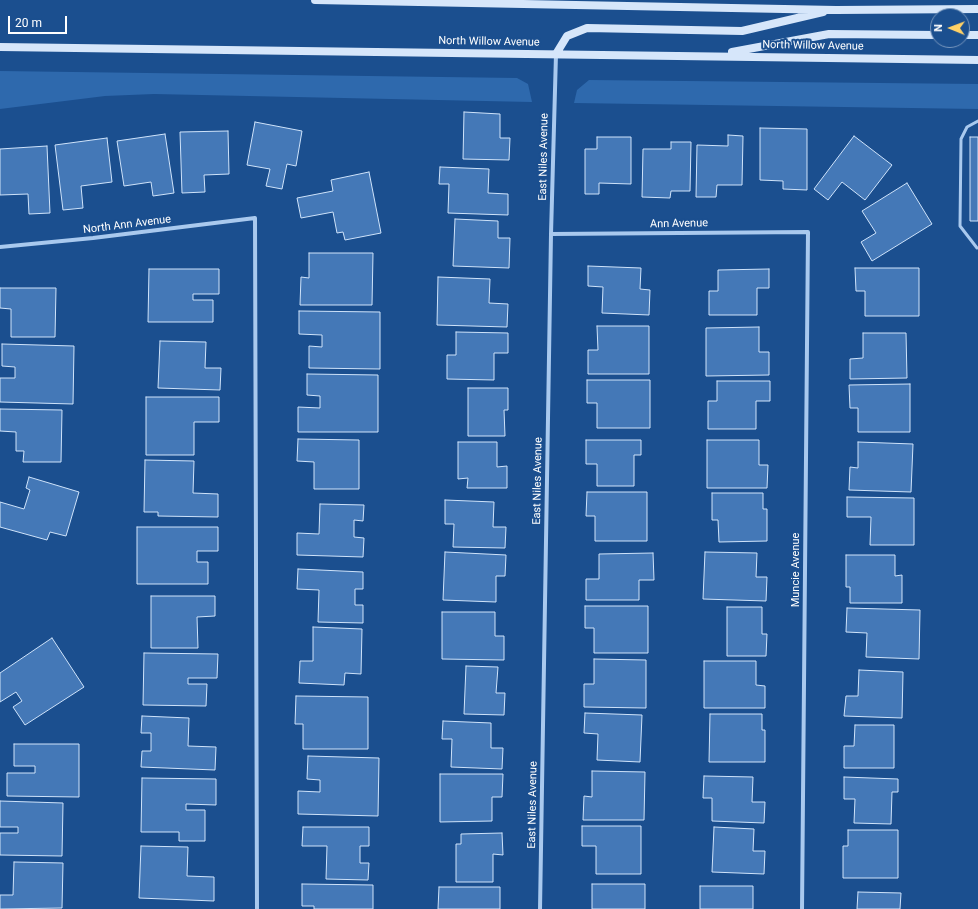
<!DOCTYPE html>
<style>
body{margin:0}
#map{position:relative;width:978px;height:909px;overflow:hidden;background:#1b4f8f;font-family:Roboto,sans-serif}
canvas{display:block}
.north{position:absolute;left:930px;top:8px;width:40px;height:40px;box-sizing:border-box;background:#1b4f8f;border:1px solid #7695bc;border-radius:50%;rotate:271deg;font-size:11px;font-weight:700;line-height:16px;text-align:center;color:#fff}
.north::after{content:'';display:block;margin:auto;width:14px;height:18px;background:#ffd166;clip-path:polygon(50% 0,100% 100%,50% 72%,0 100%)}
.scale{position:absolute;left:8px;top:16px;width:59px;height:18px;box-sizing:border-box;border:2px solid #fff;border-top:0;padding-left:5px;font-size:12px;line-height:14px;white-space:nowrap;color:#fff;-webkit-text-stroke:3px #1b4f8f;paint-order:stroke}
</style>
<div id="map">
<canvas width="978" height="909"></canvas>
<div class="north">N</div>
<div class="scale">20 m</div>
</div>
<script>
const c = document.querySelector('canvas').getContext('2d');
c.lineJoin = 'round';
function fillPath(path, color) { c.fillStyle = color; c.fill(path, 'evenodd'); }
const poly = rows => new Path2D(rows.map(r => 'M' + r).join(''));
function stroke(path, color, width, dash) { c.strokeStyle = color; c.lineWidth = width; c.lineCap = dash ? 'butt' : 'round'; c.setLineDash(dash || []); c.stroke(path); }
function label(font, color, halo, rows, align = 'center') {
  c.font = font + ' Roboto,sans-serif'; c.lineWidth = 4; c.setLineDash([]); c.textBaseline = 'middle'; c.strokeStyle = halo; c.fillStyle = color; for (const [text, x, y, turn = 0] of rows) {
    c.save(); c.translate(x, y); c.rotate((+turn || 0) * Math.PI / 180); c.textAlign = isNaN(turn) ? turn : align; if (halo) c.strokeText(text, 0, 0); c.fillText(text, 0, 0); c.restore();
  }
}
fillPath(poly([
 [0,71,517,78,528,84,532,102,154,94,105,96,0,109],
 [589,80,978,84,978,109,574,103,577,90]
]), '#2e69ad');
const building = poly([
 [464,112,500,114,500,138,510,138,509,160,463,159,464,112],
 [255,122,302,131,296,166,287,164,282,189,266,186,270,169,247,165,255,122],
 [760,128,807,129,807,190,783,189,783,181,760,180,760,128],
 [228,131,229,174,204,175,205,192,182,193,180,132,228,131],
 [165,134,174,193,153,196,151,182,124,186,117,141,165,134],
 [728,135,743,136,742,185,717,185,716,197,696,197,697,145,728,146,728,135],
 [854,136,892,165,865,200,842,182,828,200,814,189,854,136],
 [597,137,631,137,631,184,599,183,599,194,585,194,585,149,597,149,597,137],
 [970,137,978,137,978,221,970,221,970,137],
 [107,138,112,182,81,186,83,208,63,210,55,145,107,138],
 [671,142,691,142,690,191,671,191,670,198,642,197,643,149,671,149,671,142],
 [47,146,50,213,29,214,28,194,0,195,0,149,47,146],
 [440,167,489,169,488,193,508,194,508,215,448,213,449,184,439,184,440,167],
 [369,172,381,233,345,240,343,232,337,233,333,212,301,218,297,198,333,191,331,180,369,172],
 [907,183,932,224,872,261,861,242,876,233,862,211,907,183],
 [455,219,498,221,498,238,510,238,509,268,453,266,455,219],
 [309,253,373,253,372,305,300,305,301,277,309,278,309,253],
 [588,266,641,268,640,289,650,290,649,315,602,313,603,287,588,286,588,266],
 [855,268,919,268,919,316,865,316,865,291,856,291,855,268],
 [149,269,219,269,219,294,193,294,193,300,213,300,213,322,148,322,149,269],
 [769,269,769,288,757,288,757,315,709,315,709,291,718,291,718,270,769,269],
 [438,277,490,279,489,303,508,304,507,327,437,325,438,277],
 [0,288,56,288,55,337,11,337,11,309,0,308,0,288],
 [299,311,380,312,380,369,309,368,309,346,322,347,322,335,299,334,299,311],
 [597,326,649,326,649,374,588,374,588,350,598,350,597,326],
 [759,327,759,352,769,352,769,375,706,376,706,328,759,327],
 [456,332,508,333,508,353,494,353,494,380,447,379,447,355,456,355,456,332],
 [863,333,906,333,907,378,850,379,850,359,863,358,863,333],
 [160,341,206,342,205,368,221,368,220,390,158,388,160,341],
 [2,344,74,346,73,404,0,402,0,378,15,378,15,367,2,366,2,344],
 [307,374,378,375,378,432,298,432,298,407,320,408,320,396,307,395,307,374],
 [587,380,650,380,650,428,597,428,597,403,587,403,587,380],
 [717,381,770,381,770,401,756,401,756,429,708,429,708,401,717,401,717,381],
 [910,384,910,432,858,432,858,408,850,408,849,385,910,384],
 [468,388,508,388,508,410,504,410,505,436,468,436,468,388],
 [146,397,219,397,219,422,194,422,194,455,146,455,146,397],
 [0,409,62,410,61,462,23,462,24,451,16,451,16,432,0,431,0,409],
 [298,439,359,440,359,489,314,489,314,462,297,461,298,439],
 [586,440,641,440,641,455,634,455,634,486,597,486,597,464,586,464,586,440],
 [707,440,759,440,759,465,768,465,767,488,707,488,707,440],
 [458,442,497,442,497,467,507,466,507,488,467,488,468,478,458,479,458,442],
 [858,442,913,444,911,492,849,490,850,467,858,468,858,442],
 [145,460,194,461,193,493,218,494,218,517,158,516,158,512,144,512,145,460],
 [29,477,79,492,66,536,50,532,47,540,0,527,0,502,24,509,30,490,26,488,29,477],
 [587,492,647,492,647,541,595,541,595,516,586,516,587,492],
 [712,493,763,493,763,509,767,509,767,541,719,542,718,520,712,520,712,493],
 [847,497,914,498,914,545,870,545,871,517,847,517,847,497],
 [445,500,494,502,493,527,506,527,505,548,453,547,454,524,445,524,445,500],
 [320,504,364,505,363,521,354,520,354,537,364,538,363,557,297,555,297,533,319,534,320,504],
 [137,527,218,527,218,551,197,551,197,562,208,562,208,584,137,584,137,527],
 [445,552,506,555,505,576,496,576,496,602,443,600,445,552],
 [705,552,757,553,756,577,767,577,766,601,703,599,705,552],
 [653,553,654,580,639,580,639,600,586,600,586,579,599,579,599,554,653,553],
 [846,555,895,555,895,576,902,575,902,603,850,603,850,587,846,587,846,555],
 [298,569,363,572,363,589,355,589,355,605,363,605,363,623,318,622,319,590,297,589,298,569],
 [151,596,215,596,215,616,197,617,198,648,151,648,151,596],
 [585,606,648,606,648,653,594,653,594,628,585,628,585,606],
 [727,607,762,607,762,634,767,634,766,656,727,656,727,607],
 [847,608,920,610,919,659,866,657,867,633,846,632,847,608],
 [442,612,495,612,495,636,504,636,504,660,442,659,442,612],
 [313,627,362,629,361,674,345,673,344,685,299,683,300,661,313,661,313,627],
 [52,638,84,687,25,725,13,707,22,701,16,692,0,702,0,673,52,638],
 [144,653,218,654,217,678,188,678,188,684,207,684,206,706,143,705,144,653],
 [594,659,646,660,646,708,584,707,584,684,594,684,594,659],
 [704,661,756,661,756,685,765,686,765,708,704,708,704,661],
 [466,666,498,667,496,693,505,693,504,715,464,714,466,666],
 [859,670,903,672,902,718,844,716,846,696,858,696,859,670],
 [296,696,368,697,368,749,303,749,303,724,295,724,296,696],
 [585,713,642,715,640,762,597,760,598,734,584,733,585,713],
 [710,714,762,714,762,730,765,730,765,762,709,762,710,714],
 [142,716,189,718,188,746,216,747,215,770,141,767,142,751,151,751,151,733,141,733,142,716],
 [443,721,491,723,491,748,503,748,502,769,451,767,452,739,442,739,443,721],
 [855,725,894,725,894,768,844,768,844,746,854,746,855,725],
 [14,744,79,744,79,797,7,796,7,773,35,773,35,766,14,766,14,744],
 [308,756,379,758,378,816,298,814,298,791,320,792,320,780,307,779,308,756],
 [592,771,645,772,644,820,583,820,584,796,592,797,592,771],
 [440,774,503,774,502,797,492,797,492,821,440,822,440,774],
 [704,776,753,777,752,802,765,802,764,823,712,821,712,798,703,798,704,776],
 [844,777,898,779,898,792,892,792,891,824,854,823,855,799,844,799,844,777],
 [142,778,216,779,216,805,186,804,186,810,205,810,205,841,179,841,179,832,141,832,142,778],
 [0,801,63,803,62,856,0,855,0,833,18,833,18,827,0,827,0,801],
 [582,826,641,826,641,874,596,874,596,846,582,846,582,826],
 [303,827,369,827,369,846,360,846,360,863,369,863,368,880,326,879,327,846,302,846,303,827],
 [714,827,754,829,753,851,765,851,764,874,712,872,714,827],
 [848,830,898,830,898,878,843,878,843,846,848,846,848,830],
 [502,833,503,855,493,854,493,882,456,882,456,844,461,844,461,834,502,833],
 [141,846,188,847,187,876,214,877,214,901,139,898,141,846],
 [14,862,63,863,62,908,0,909,0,895,13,895,14,862],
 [302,884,373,885,373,909,314,909,314,906,302,906,302,884],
 [592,884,645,884,645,909,592,909,592,884],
 [700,886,753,886,753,909,700,909,700,886],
 [439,887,500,887,500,909,438,909,439,887],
 [858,892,901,893,900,909,857,909,858,892]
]);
fillPath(building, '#4478b7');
stroke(building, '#cfe3fa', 1);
stroke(poly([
 [977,248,960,226,961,139,967,127,978,121]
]), '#a9c9ee', 3);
stroke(poly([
 [551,234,808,232,802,909],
 [0,247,93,238,255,218,257,909],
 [540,909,551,234,556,54]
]), '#a9c9ee', 4);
stroke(poly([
 [315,0,836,10,978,9],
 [962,35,978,35],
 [0,47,978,60],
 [732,52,829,34,938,35],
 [556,54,567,36,587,28,742,31,823,12]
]), '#d6e6fa', 8);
label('11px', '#fff', '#1b4f8f', [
 ["North Willow Avenue",489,42,1],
 ["North Willow Avenue",813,46,1],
 ["East Niles Avenue",544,157,-89],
 ["Ann Avenue",679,224,-1],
 ["North Ann Avenue",127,225,-7],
 ["East Niles Avenue",538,481,-89],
 ["Muncie Avenue",796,570,-90],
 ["East Niles Avenue",533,805,-89]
]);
</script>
